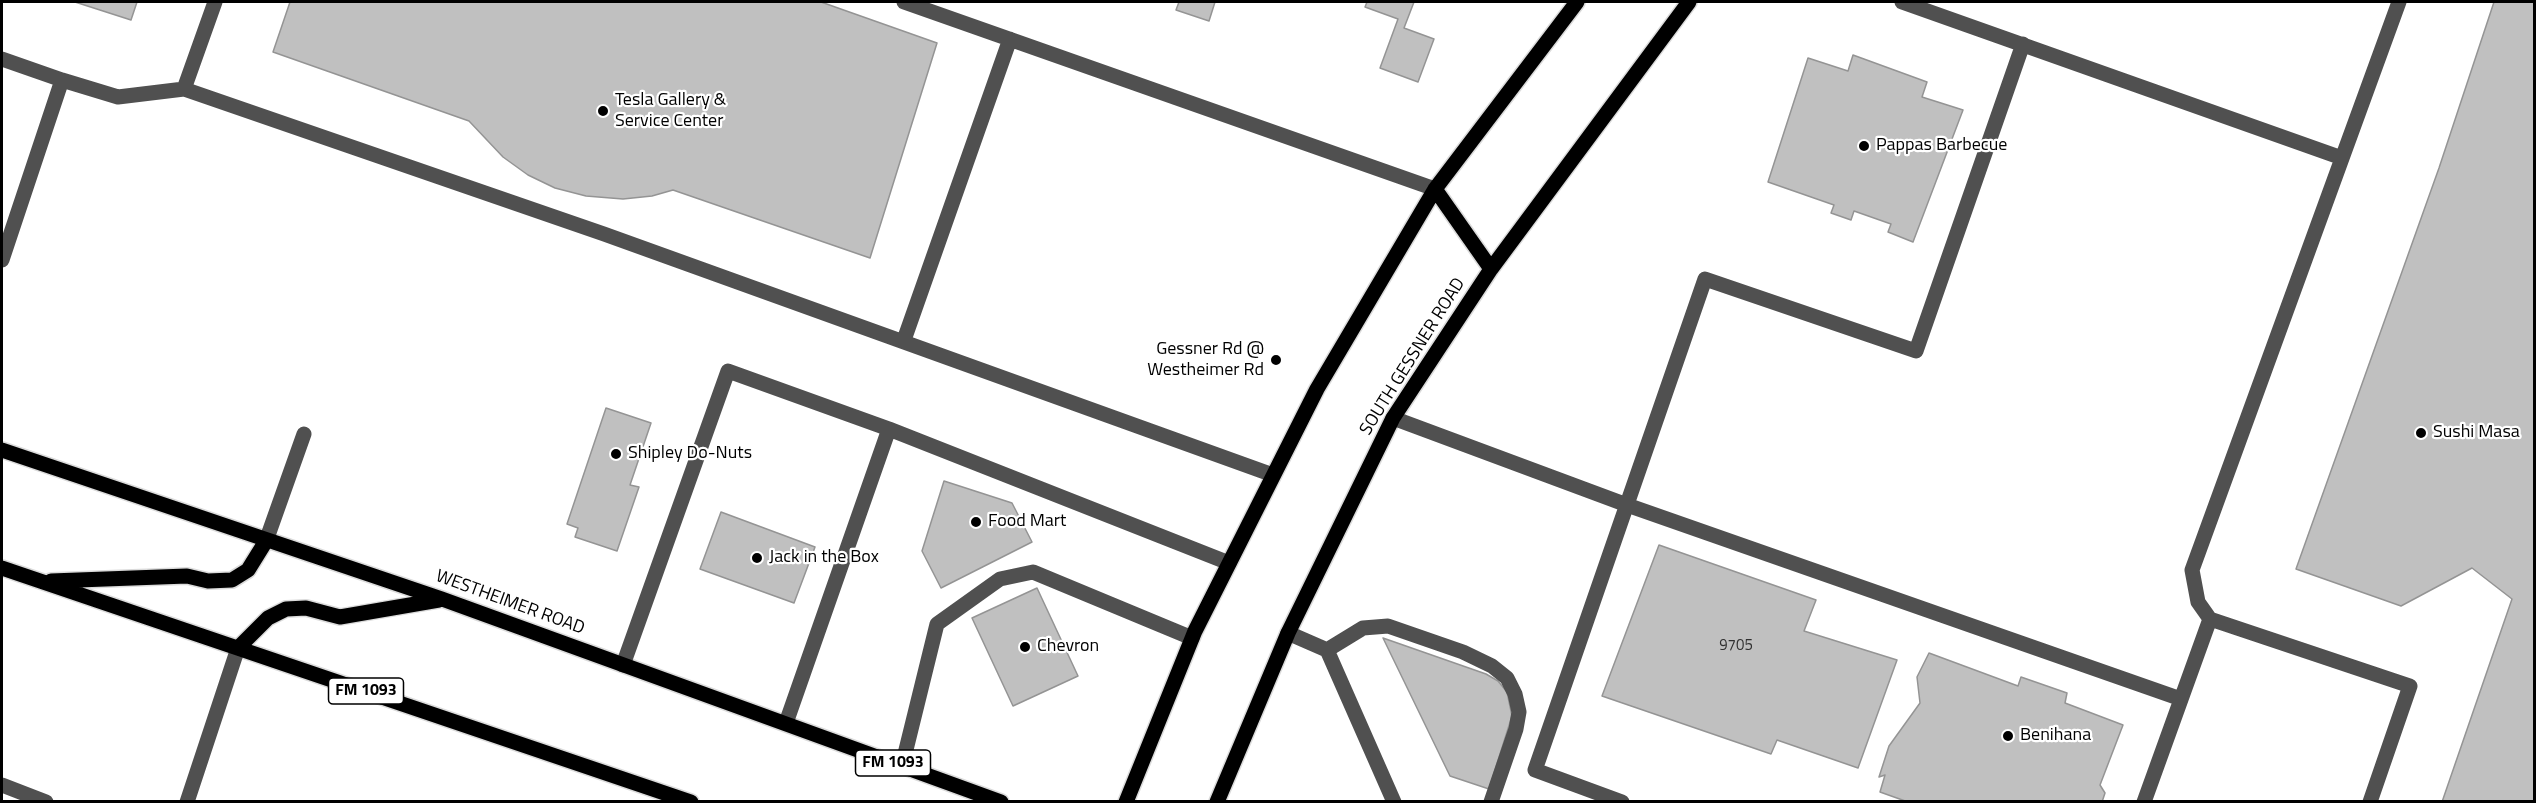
<!DOCTYPE html>
<style>
body{margin:0}
#map{position:relative;width:2536px;height:803px;overflow:hidden;background:#fff;font-family:"Titillium Web",sans-serif}
canvas{display:block}
.frame{position:absolute;inset:0;border:3px solid #000;pointer-events:none}
</style>
<div id="map">
<canvas width="2536" height="803"></canvas>
<div class="frame"></div>
</div>
<script>
const c = document.querySelector('canvas').getContext('2d');
c.lineJoin = 'round';
function fillPath(path, color) { c.fillStyle = color; c.fill(path, 'evenodd'); }
const poly = rows => new Path2D(rows.map(r => 'M' + r).join(''));
function stroke(path, color, width, dash) { c.strokeStyle = color; c.lineWidth = width; c.lineCap = dash ? 'butt' : 'round'; c.setLineDash(dash || []); c.stroke(path); }
function label(font, color, halo, rows, align = 'center') {
  c.font = font + ' "Titillium Web",sans-serif'; c.lineWidth = 4.5; c.setLineDash([]); c.textBaseline = 'middle'; c.strokeStyle = halo; c.fillStyle = color; for (const [text, x, y, turn = 0] of rows) {
    c.save(); c.translate(x, y); c.rotate((+turn || 0) * Math.PI / 180); c.textAlign = isNaN(turn) ? turn : align; if (halo) c.strokeText(text, 0, 0); c.fillText(text, 0, 0); c.restore();
  }
}
const building = poly([
 [75,2,137,2,131,20,75,2],
 [290,2,821,2,937,43,870,258,673,190,652,196,623,199,586,196,555,188,528,175,503,157,469,121,273,52,290,2],
 [1179,2,1215,2,1209,21,1176,10,1179,2],
 [1367,2,1414,2,1404,28,1434,39,1418,82,1380,68,1398,19,1365,7,1367,2],
 [2494,2,2534,2,2534,802,2442,802,2512,599,2472,568,2401,606,2296,569,2439,168,2494,2],
 [1853,55,1927,82,1922,97,1963,110,1913,242,1888,232,1891,224,1854,211,1851,220,1831,213,1834,205,1768,182,1808,58,1848,71,1853,55],
 [606,408,651,423,630,485,639,487,617,551,575,537,578,528,567,524,606,408],
 [944,481,1012,503,1032,542,941,588,922,551,944,481],
 [721,512,815,547,794,603,700,569,721,512],
 [1659,545,1816,600,1804,631,1897,660,1858,768,1777,740,1771,754,1602,696,1659,545],
 [1037,588,1078,676,1013,706,972,618,1037,588],
 [1383,638,1486,674,1498,681,1507,692,1512,716,1489,789,1450,776,1383,638],
 [1929,653,2018,686,2021,677,2067,693,2065,703,2123,725,2100,785,2105,793,2102,802,1908,802,1880,792,1885,775,1879,777,1889,746,1920,703,1917,677,1929,653]
]);
fillPath(building, '#c0c0c0');
stroke(building, '#949494', 1.5);
const major = poly([
 [1435,189,1491,269],
 [2,450,442,599,1001,802],
 [2,568,691,802],
 [51,581,187,576,208,581,232,580,248,570,266,541],
 [238,648,268,618,286,609,306,608,340,617,439,600],
 [1126,802,1195,631,1317,389,1435,189,1577,2],
 [1217,802,1288,633,1393,418,1491,269,1689,2]
]);
stroke(major, '#dbdbdb', 18);
stroke(poly([
 [904,2,1435,189],
 [1902,2,2342,158],
 [2,59,62,80],
 [184,89,604,234,1273,475],
 [2,260,62,80,118,97,184,89,215,2],
 [904,340,1010,39],
 [1393,418,1627,505,2181,699],
 [266,541,304,434],
 [2210,619,2410,686,2370,802],
 [1288,633,1327,650,1394,802],
 [1327,650,1363,628,1388,626,1463,652,1492,666,1507,678,1515,694,1519,712,1516,729,1491,802],
 [623,665,728,371,889,429,1229,563],
 [786,723,889,429],
 [902,766,937,624,1000,579,1033,572,1192,638],
 [2,785,46,802],
 [187,802,238,648],
 [1622,802,1535,770,1705,279,1916,351,2023,44],
 [2144,802,2210,619,2198,602,2192,570,2399,2]
]), '#505050', 15);
stroke(major, '#000', 15);
for (const [x, y, r, color] of [
 [603,111,6,"#000"],
 [1864,146,6,"#000"],
 [1276,360,6,"#000"],
 [2421,433,6,"#000"],
 [616,454,6,"#000"],
 [976,522,6,"#000"],
 [757,558,6,"#000"],
 [1025,647,6,"#000"],
 [2008,736,6,"#000"]
]) { const dot = new Path2D(); dot.arc(x, y, r, 0, 2 * Math.PI); c.fillStyle = color; c.fill(dot); stroke(dot, '#fff', 2); }
label('15px', '#303030', null, [
 ["9705",1736,646]
]);
for (const [x, y, w] of [
 [366,691,75],
 [893,763,75]
]) { const box = new Path2D(); box.roundRect(x - w / 2, y - 13, w, 26, 4.5); c.fillStyle = '#fff'; c.fill(box); stroke(box, '#000', 1.5); }
label('bold 16px', '#000', null, [
 ["FM 1093",366,691],
 ["FM 1093",893,763]
]);
label('18px', '#000', '#fff', [
 ["Tesla Gallery &",615,101],
 ["Service Center",615,122],
 ["Pappas Barbecue",1876,146],
 ["Gessner Rd @",1264,350,"right"],
 ["Westheimer Rd",1264,371,"right"],
 ["Sushi Masa",2433,433],
 ["Shipley Do-Nuts",628,454],
 ["Food Mart",988,522],
 ["Jack in the Box",769,558],
 ["Chevron",1037,647],
 ["Benihana",2020,736]
], 'left');
label('18px', '#000', '#fff', [
 ["SOUTH GESSNER ROAD",1413,357,-58],
 ["WESTHEIMER ROAD",510,603,20]
]);
</script>
